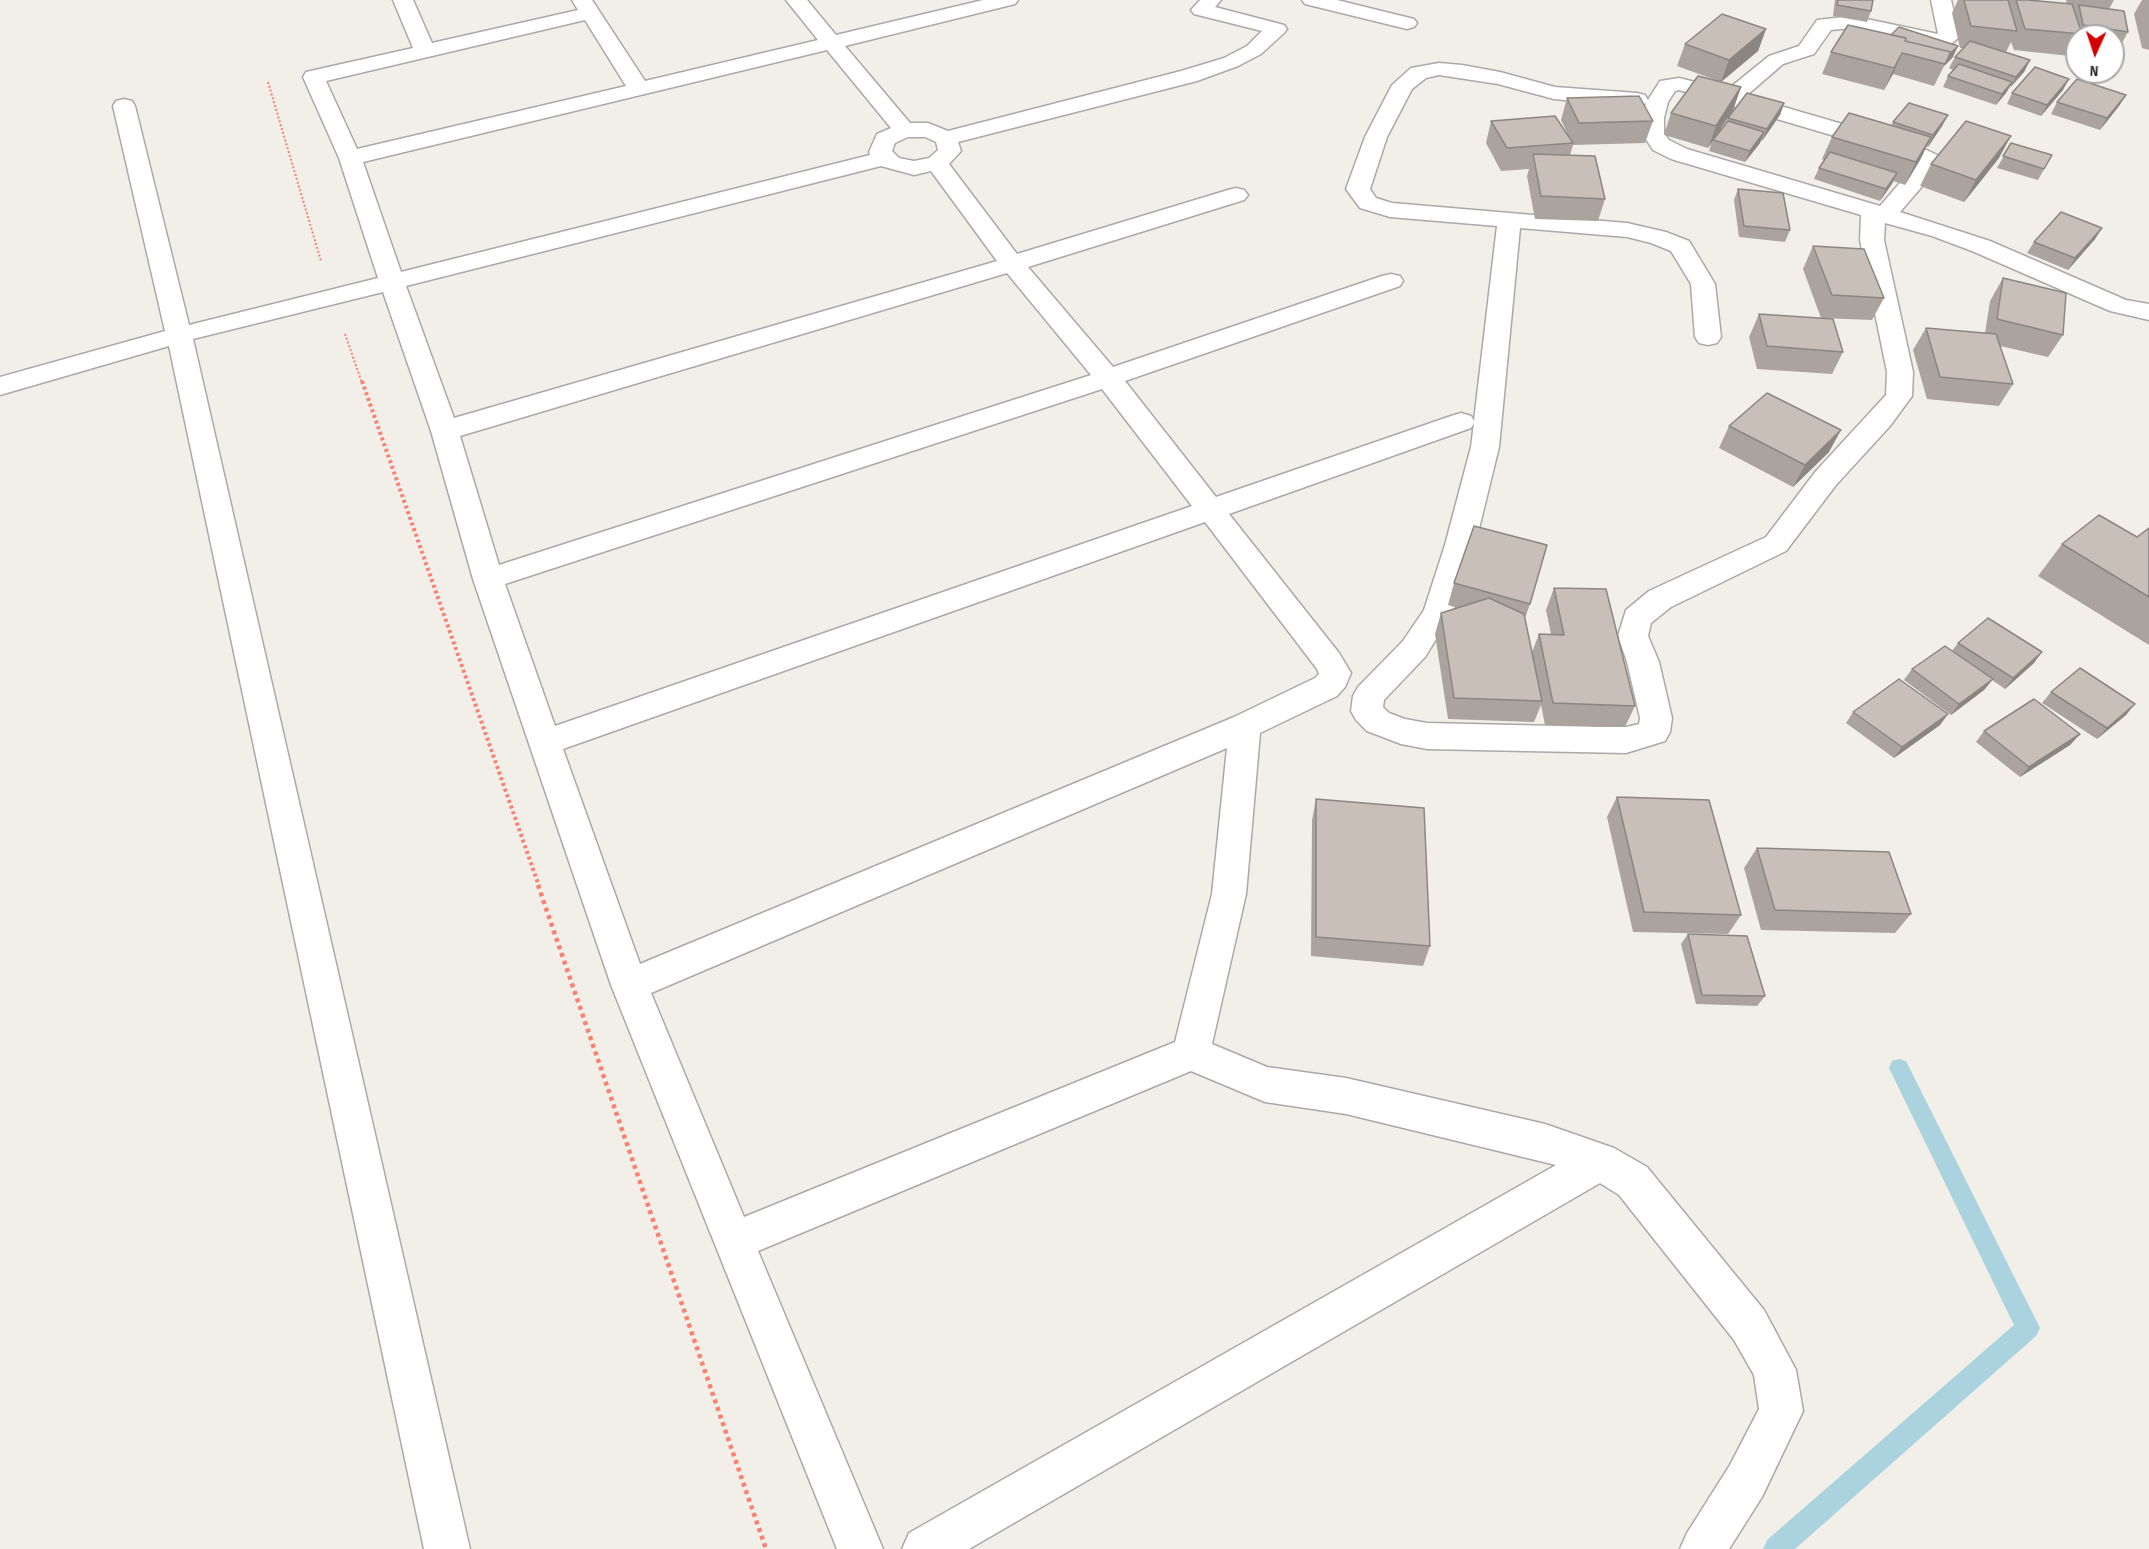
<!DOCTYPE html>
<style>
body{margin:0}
#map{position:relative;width:2149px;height:1549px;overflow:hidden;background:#f2efe9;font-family:"Sofia Sans Condensed",sans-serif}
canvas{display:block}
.north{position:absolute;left:2065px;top:24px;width:60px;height:60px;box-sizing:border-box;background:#fff;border:2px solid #a7a7a7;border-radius:50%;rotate:183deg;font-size:16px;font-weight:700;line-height:24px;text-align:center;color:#222}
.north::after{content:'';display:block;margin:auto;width:21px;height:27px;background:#d40000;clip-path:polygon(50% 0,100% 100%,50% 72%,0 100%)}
</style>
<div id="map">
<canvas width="2149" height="1549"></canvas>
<div class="north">N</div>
</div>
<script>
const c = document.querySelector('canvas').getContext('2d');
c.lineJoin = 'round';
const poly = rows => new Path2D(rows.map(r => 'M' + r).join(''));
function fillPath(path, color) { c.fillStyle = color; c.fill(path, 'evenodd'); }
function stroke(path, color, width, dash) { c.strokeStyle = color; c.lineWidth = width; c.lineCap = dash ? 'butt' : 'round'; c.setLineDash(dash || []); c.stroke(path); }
fillPath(poly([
 [1899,1059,1906,1061,2040,1328,2036,1336,1795,1549,1763,1549,1767,1540,2014,1325,1889,1068,1892,1061,1899,1059]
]), '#aad3df');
const minor = poly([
 [393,0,413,0,432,43,578,10,572,0,592,0,645,81,818,40,786,0,807,0,836,35,983,0,1018,0,1015,4,845,46,910,123,928,123,948,131,1181,71,1224,58,1247,46,1262,31,1194,14,1191,10,1200,0,1221,0,1215,7,1284,25,1287,29,1284,33,1261,54,1238,66,1197,81,958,142,961,151,949,164,1017,254,1228,190,1236,188,1244,190,1248,195,1244,200,1028,267,1113,367,1382,276,1391,274,1400,276,1403,281,1400,286,1125,381,1216,497,1451,416,1461,413,1471,416,1474,421,1497,226,1390,217,1360,208,1346,189,1365,137,1392,85,1411,68,1439,63,1462,65,1500,72,1555,87,1637,93,1645,95,1648,100,1660,81,1679,78,1727,90,1769,56,1799,46,1817,20,1852,16,1938,34,1931,0,1951,0,1959,32,1958,38,1950,45,1943,47,1852,28,1831,30,1814,54,1783,64,1746,96,1918,146,1937,155,1940,160,1937,169,1900,212,1990,241,2126,300,2149,304,2149,320,2110,311,1972,251,1932,236,1885,223,1884,240,1913,372,1912,396,1890,426,1836,485,1786,551,1671,607,1651,623,1648,636,1659,662,1672,718,1670,732,1665,741,1626,753,1427,749,1401,744,1367,731,1356,720,1351,711,1353,696,1358,687,1403,641,1424,610,1445,545,1471,447,1474,423,1471,428,1229,514,1339,653,1351,673,1345,687,1337,696,1260,733,1246,894,1212,1044,1267,1067,1346,1078,1545,1124,1614,1148,1647,1167,1764,1310,1796,1370,1803,1411,1762,1497,1729,1549,1680,1549,1687,1533,1730,1465,1759,1409,1754,1375,1734,1340,1619,1195,1600,1183,969,1549,902,1549,909,1533,1556,1165,1346,1114,1265,1102,1191,1071,758,1251,883,1549,837,1549,611,985,473,579,431,431,383,292,193,339,470,1549,424,1549,169,346,0,395,0,377,165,331,113,106,116,101,124,99,132,101,135,106,189,325,378,278,339,158,303,77,306,72,413,48,393,0],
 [585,20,626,86,357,149,326,81,585,20],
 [827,50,891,128,877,134,869,152,870,155,401,272,363,162,827,50],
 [1439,75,1498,84,1554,99,1637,107,1646,103,1642,118,1642,133,1653,150,1671,159,1861,215,1860,240,1887,372,1886,395,1816,471,1766,537,1649,591,1626,610,1618,636,1627,662,1640,718,1639,724,1626,727,1601,727,1427,723,1405,719,1389,713,1383,707,1384,700,1425,657,1453,612,1475,545,1499,447,1520,228,1627,237,1651,243,1671,251,1691,284,1695,337,1699,343,1708,345,1717,343,1721,337,1715,284,1689,241,1666,232,1627,223,1392,203,1376,198,1370,189,1387,137,1412,89,1426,78,1439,75],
 [1679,90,1902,156,1917,163,1880,206,1687,149,1669,140,1664,133,1664,118,1668,102,1675,91,1679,90],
 [908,137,925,137,936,142,938,150,929,158,914,161,899,158,892,151,895,143,908,137],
 [881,166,914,175,931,171,997,261,454,418,406,286,881,166],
 [1007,273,1091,375,499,565,460,436,1007,273],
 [1102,389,1192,506,555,726,505,584,1102,389],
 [1205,522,1317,669,1319,674,1315,678,1234,717,640,964,563,749,1205,522],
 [1227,748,1212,894,1175,1042,744,1217,651,993,1227,748],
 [1302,0,1337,0,1414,19,1417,23,1414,27,1407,29,1305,4,1302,0]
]);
stroke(minor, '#a9a9a9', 3);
stroke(poly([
 [268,82,321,261],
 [345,334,362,383]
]), '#fa8072', 2, [2, 2]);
stroke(poly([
 [362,381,539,886]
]), '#fa8072', 4, [3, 3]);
stroke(poly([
 [538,885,766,1549]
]), '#fa8072', 4.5, [4, 4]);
fillPath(minor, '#fff');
fillPath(poly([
 [1835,0,1873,0,1871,11,1867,22,1833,16],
 [1958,0,2037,0,2036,1,2067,4,2066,0,2114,0,2109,9,2128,32,2122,43,2113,42,2113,36,2077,36,2077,44,2070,56,2014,50,2011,42,2006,52,2030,60,2024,72,2009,88,2006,93,1996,105,1943,87,1948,76,1953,70,1949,68,1955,57,1963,48,1960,48,1952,13],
 [2142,0,2149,0,2149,50,2142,48,2134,14],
 [1848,25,1953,57,1944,66,1934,86,1893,74,1884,90,1822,74,1831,52],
 [1766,29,1758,51,1721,82,1677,66,1685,44],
 [1741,87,1733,110,1716,136,1726,122,1728,118,1784,103,1780,115,1762,141,1761,140,1760,143,1745,162,1709,151,1712,141,1708,148,1664,135,1671,113],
 [2063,90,2041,116,2007,104,2012,93],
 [2126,95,2119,106,2100,130,2051,114,2057,102],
 [1567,98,1653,121,1645,143,1573,145,1570,155,1605,199,1598,221,1535,219,1527,176,1529,169,1501,171,1486,143,1491,121,1569,137,1561,120],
 [1948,115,1942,126,1928,147,1927,146,1920,160,1905,185,1893,181,1880,201,1814,179,1819,168,1824,160,1822,159,1832,137,1891,126,1893,122],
 [2011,143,2052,155,2038,180,1997,168],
 [1999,158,1964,202,1920,186,1931,164],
 [1738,189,1790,230,1785,242,1739,237,1734,200],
 [2102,228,2095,239,2068,270,2027,253,2034,242],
 [1813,246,1884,298,1872,320,1821,318,1803,269],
 [2003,278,2063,335,2048,357,2000,346,2013,384,1999,406,1927,399,1913,350,1926,328,1985,333,1990,301],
 [1759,314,1843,352,1832,374,1757,369,1749,337],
 [1729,426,1829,452,1793,487,1719,448],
 [2149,528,2149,645,2038,576,2062,544,2137,537],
 [1454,583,1530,604,1525,618,1532,652,1539,634,1551,634,1546,610,1554,588,1635,706,1625,727,1545,725,1541,705,1534,722,1448,719,1435,634,1441,613,1457,608,1448,605],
 [1958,643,2034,663,2005,689,1992,680,1984,690,1951,715,1904,680,1912,669,1952,651],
 [2051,692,2126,715,2097,739,2042,703],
 [1853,712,1948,714,1940,725,1894,758,1846,723],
 [1984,731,2080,734,2070,745,2020,777,1976,742],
 [1617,797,1741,915,1728,934,1633,932,1607,817],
 [1316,799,1430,946,1423,966,1311,956,1312,820],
 [1757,848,1911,914,1895,933,1761,930,1744,868],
 [1688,934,1765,996,1757,1006,1696,1004,1681,944]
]), '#aba49e');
fillPath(poly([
 [1766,29,1758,51,1721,82,1729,60],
 [1958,46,1953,57,1944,66,1934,86,1945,64,1944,60],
 [1902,53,1893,74,1884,90,1894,68],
 [2030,60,2024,72,2010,88,2016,77],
 [2069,79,2063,90,2041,116,2047,105],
 [2012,82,2006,93,1996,105,2002,94],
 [1741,87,1733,110,1708,148,1716,126],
 [2126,95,2119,106,2100,130,2107,118],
 [1784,103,1780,115,1762,141,1767,129],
 [1948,115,1942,126,1928,147,1933,135],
 [1764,132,1760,143,1745,162,1750,151],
 [2011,136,1999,158,1964,202,1976,180],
 [1931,137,1920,160,1905,185,1916,162],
 [1897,173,1892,184,1880,201,1886,189],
 [2102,228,2095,239,2068,270,2075,258],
 [1841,430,1829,452,1793,487,1805,465],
 [2042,652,2034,663,2005,689,2013,678],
 [1993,679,1984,690,1951,715,1959,704],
 [2135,704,2126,715,2097,739,2107,728],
 [1948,714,1940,725,1894,758,1902,747],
 [2080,734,2070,745,2020,777,2029,767]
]), '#8b8681');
const building = poly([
 [1838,0,1873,0,1871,11,1837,5,1838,0],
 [1964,0,2008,0,2017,31,1971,26,1964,0],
 [2016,0,2028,0,2072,4,2082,34,2025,29,2016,0],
 [2079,5,2124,11,2128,32,2083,25,2079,5],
 [1722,14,1766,29,1729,60,1685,44,1722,14],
 [1848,25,1906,38,1905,41,1951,52,1945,64,1902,53,1894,68,1831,52,1848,25],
 [1899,27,1958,46,1949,55,1951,52,1905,41,1906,38,1891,35,1899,27],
 [1970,41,2030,60,2016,77,1955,57,1970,41],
 [1959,64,2012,82,2002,94,1948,76,1959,64],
 [2035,67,2069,79,2047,105,2012,93,2035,67],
 [1698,76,1741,87,1716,126,1671,113,1698,76],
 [2077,79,2126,95,2107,118,2057,102,2077,79],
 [1747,93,1784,103,1767,129,1728,118,1747,93],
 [1639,96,1653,121,1579,123,1567,98,1639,96],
 [1909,103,1948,115,1933,135,1893,122,1909,103],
 [1849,113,1931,137,1916,162,1832,137,1849,113],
 [1555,116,1573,143,1507,148,1491,121,1555,116],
 [1728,121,1764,132,1750,151,1713,140,1728,121],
 [1966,121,2011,136,1976,180,1931,164,1966,121],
 [2011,143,2052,155,2044,169,2003,156,2011,143],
 [1830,152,1897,173,1886,189,1819,168,1830,152],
 [1533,154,1595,156,1605,199,1541,196,1533,154],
 [1738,189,1783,193,1790,230,1744,226,1738,189],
 [2061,212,2102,228,2075,258,2034,242,2061,212],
 [1813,246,1864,249,1884,298,1832,295,1813,246],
 [2003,278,2066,293,2063,335,1997,319,2003,278],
 [1759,314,1833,319,1843,352,1767,346,1759,314],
 [1926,328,1996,334,2013,384,1940,377,1926,328],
 [1767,393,1841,430,1805,465,1729,426,1767,393],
 [2099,515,2137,537,2149,528,2149,597,2062,544,2099,515],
 [1474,526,1547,545,1530,604,1454,583,1474,526],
 [1554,588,1606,589,1635,706,1553,703,1539,634,1564,635,1554,588],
 [1489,598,1524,614,1542,701,1454,698,1441,613,1489,598],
 [1988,618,2042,652,2013,678,1958,643,1988,618],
 [1945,646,1993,679,1959,704,1912,669,1945,646],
 [2080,668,2135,704,2107,728,2051,692,2080,668],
 [1899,679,1948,714,1902,747,1853,712,1899,679],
 [2034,699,2080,734,2029,767,1984,731,2034,699],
 [1617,797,1709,800,1741,915,1644,912,1617,797],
 [1316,799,1424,808,1430,946,1316,937,1316,799],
 [1757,848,1889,852,1911,914,1775,910,1757,848],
 [1688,934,1747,936,1765,996,1702,995,1688,934]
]);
fillPath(building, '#c7bfb8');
stroke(building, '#8b8681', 1.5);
</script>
